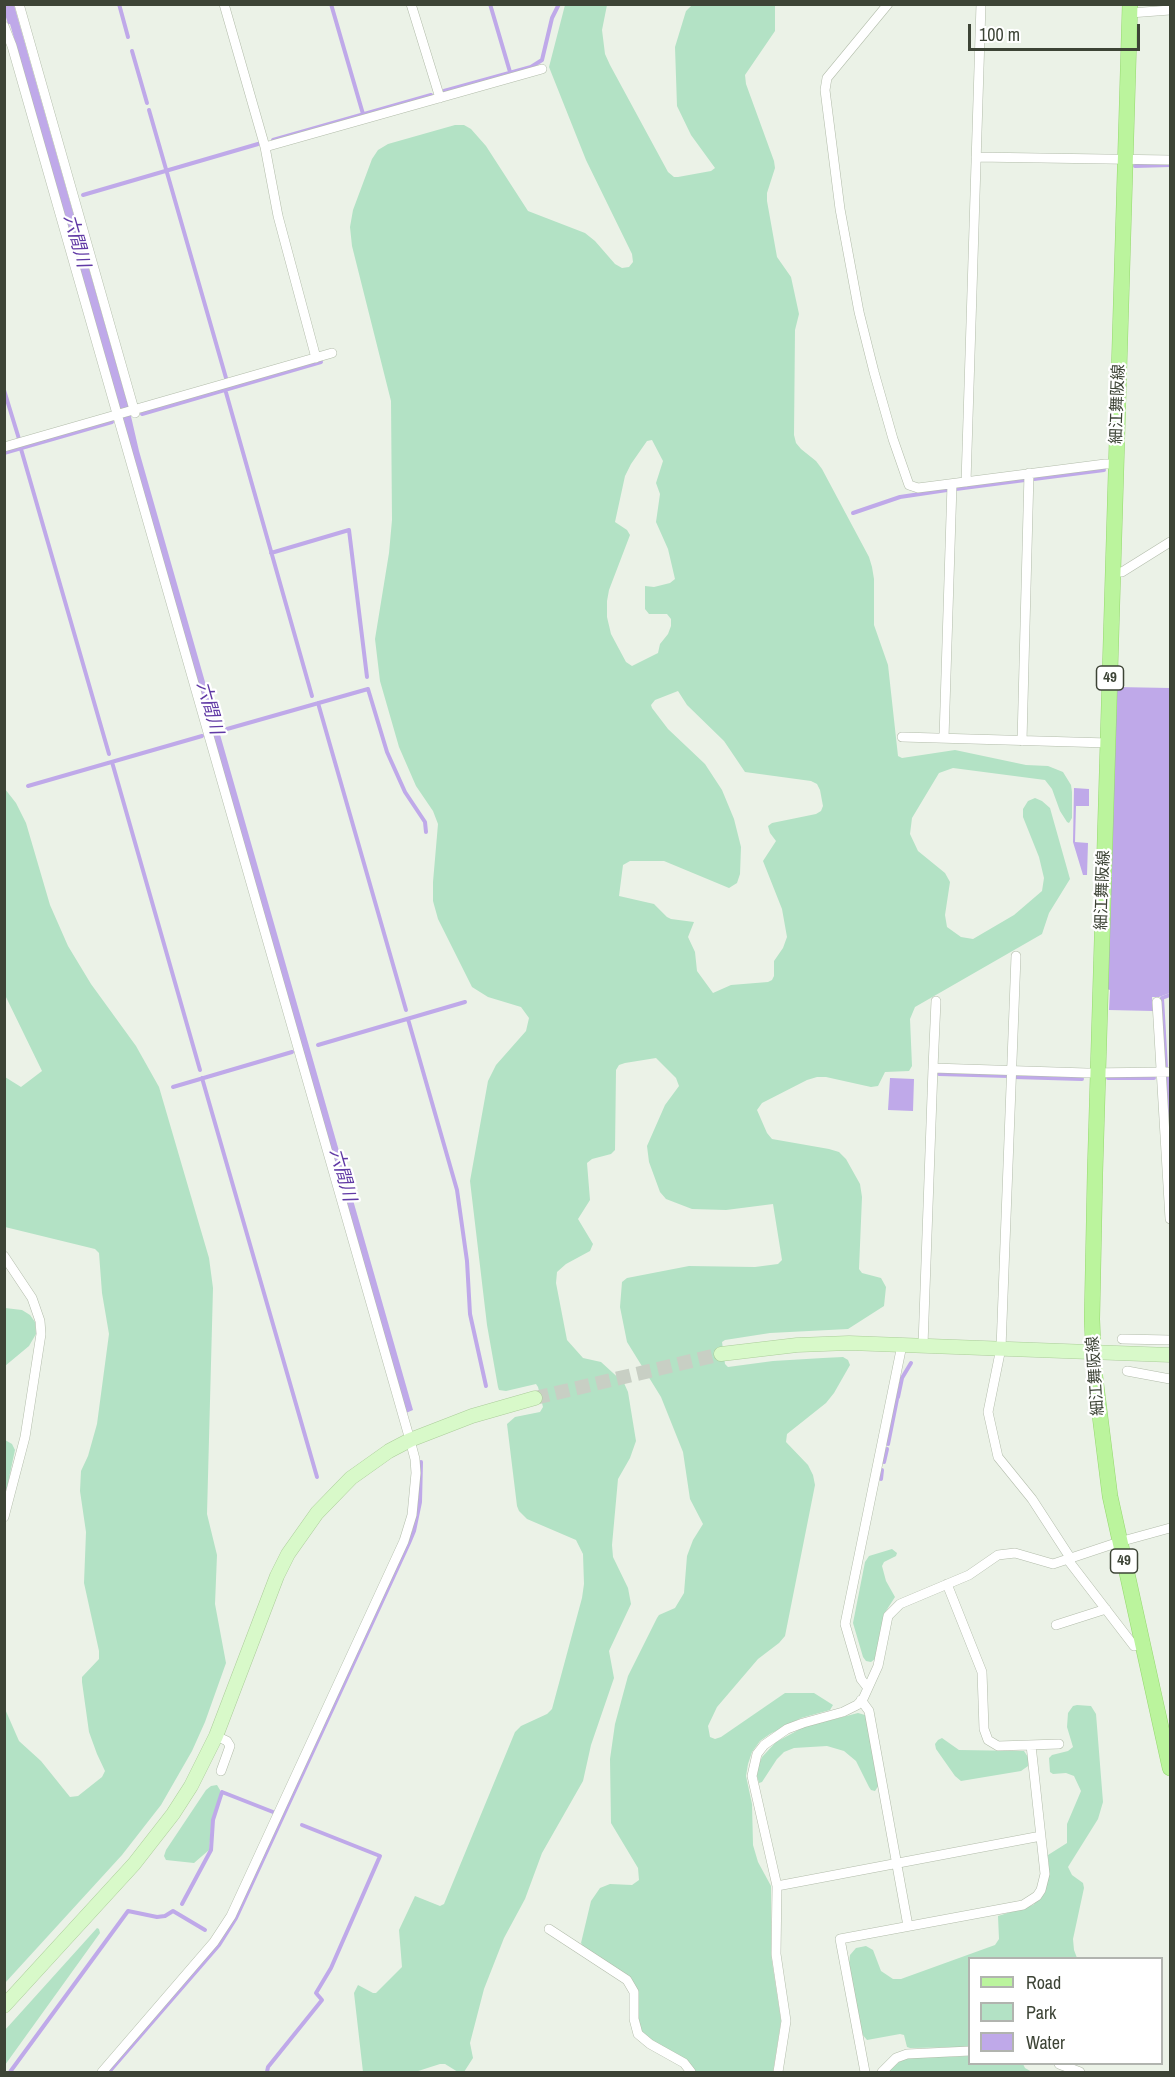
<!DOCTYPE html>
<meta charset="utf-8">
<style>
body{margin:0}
#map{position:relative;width:1175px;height:2077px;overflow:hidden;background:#ebf2e7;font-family:"Archivo Narrow",sans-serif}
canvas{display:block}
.frame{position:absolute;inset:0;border:6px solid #3d4436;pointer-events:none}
.legend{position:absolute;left:968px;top:1957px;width:195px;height:108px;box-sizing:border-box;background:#fff;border:2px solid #b1b4af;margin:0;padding:8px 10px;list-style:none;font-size:18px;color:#3d4436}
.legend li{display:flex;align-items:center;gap:12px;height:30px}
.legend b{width:30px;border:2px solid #b1b4af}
.scale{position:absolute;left:968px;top:24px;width:172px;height:27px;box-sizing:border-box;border:3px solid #3d4436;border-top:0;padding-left:8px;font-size:18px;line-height:21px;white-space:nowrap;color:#3d4436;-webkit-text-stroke:4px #fff;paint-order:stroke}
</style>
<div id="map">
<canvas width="1175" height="2077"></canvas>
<div class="frame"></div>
<ul class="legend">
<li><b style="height:8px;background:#bbf49d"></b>Road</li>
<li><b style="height:16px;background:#b3e2c5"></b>Park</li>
<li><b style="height:16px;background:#bfa9e9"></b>Water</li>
</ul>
<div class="scale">100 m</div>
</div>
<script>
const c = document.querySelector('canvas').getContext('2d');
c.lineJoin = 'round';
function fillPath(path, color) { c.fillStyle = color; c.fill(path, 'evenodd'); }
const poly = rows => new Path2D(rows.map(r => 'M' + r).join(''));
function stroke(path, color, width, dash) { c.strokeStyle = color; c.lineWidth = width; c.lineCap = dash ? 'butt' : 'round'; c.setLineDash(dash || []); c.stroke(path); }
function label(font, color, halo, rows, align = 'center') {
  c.font = font + ' "Archivo Narrow","Noto Sans JP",sans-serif'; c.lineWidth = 4.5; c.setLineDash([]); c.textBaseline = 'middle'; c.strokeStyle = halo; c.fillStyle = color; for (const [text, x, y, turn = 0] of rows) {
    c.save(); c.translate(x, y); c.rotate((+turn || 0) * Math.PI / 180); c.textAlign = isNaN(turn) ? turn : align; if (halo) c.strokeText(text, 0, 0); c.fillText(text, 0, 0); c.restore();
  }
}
fillPath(poly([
 [565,5,607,5,602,30,605,54,610,65,668,172,674,177,678,177,711,171,715,168,691,135,677,106,675,47,686,11,692,5,775,5,775,31,745,75,746,84,774,161,775,168,767,193,767,201,777,257,791,277,799,314,795,330,794,435,796,443,801,449,816,461,822,469,869,557,872,567,874,579,874,625,888,665,898,756,902,758,955,750,1026,765,1048,766,1063,772,1071,785,1072,792,1072,818,1069,823,1067,822,1060,811,1052,789,1045,780,953,768,939,773,912,818,910,834,918,851,945,873,950,882,945,915,947,927,961,937,973,939,1014,915,1042,891,1044,878,1039,857,1023,817,1023,809,1028,801,1035,798,1042,801,1050,808,1070,879,1049,913,1042,934,915,1007,910,1019,912,1066,909,1071,885,1072,878,1086,871,1087,826,1077,817,1077,807,1080,762,1103,757,1110,767,1133,772,1139,829,1149,839,1152,846,1159,860,1184,862,1197,859,1269,862,1273,881,1278,886,1287,884,1306,848,1329,770,1333,725,1340,722,1342,725,1364,728,1367,773,1361,823,1358,843,1357,848,1360,850,1365,834,1393,826,1403,787,1434,786,1442,808,1465,813,1475,815,1485,785,1636,779,1643,758,1659,717,1707,708,1726,710,1737,715,1739,721,1737,785,1693,814,1693,833,1705,830,1710,801,1718,770,1734,760,1741,752,1752,748,1764,746,1776,752,1804,753,1845,758,1862,771,1886,771,1955,781,2021,773,2072,695,2072,641,2032,638,2019,638,1991,630,1977,583,1946,581,1943,591,1901,600,1888,610,1884,632,1885,639,1880,638,1868,611,1823,610,1759,615,1724,628,1676,657,1618,659,1615,675,1608,684,1593,687,1556,693,1540,703,1524,690,1499,683,1452,661,1397,627,1342,620,1307,622,1282,627,1278,689,1266,755,1267,778,1264,782,1260,773,1204,726,1210,692,1209,666,1199,660,1192,649,1162,647,1146,665,1105,679,1086,676,1078,656,1058,625,1063,619,1065,616,1070,615,1150,611,1154,592,1159,587,1163,590,1200,578,1219,593,1244,590,1251,566,1264,557,1272,556,1283,567,1340,583,1358,601,1362,624,1383,628,1392,636,1441,630,1458,618,1479,612,1545,613,1557,628,1588,631,1604,609,1651,614,1678,591,1745,583,1781,542,1853,525,1899,504,1938,484,1989,470,2043,473,2058,464,2072,458,2072,445,2064,440,2064,415,2072,363,2072,354,1993,358,1985,373,1993,376,1993,402,1967,399,1930,415,1896,440,1906,444,1904,515,1732,521,1726,547,1714,552,1709,582,1598,584,1584,583,1554,576,1540,527,1519,519,1511,517,1506,507,1424,515,1417,540,1412,543,1407,538,1387,536,1384,506,1391,499,1390,498,1387,487,1325,470,1181,488,1081,496,1065,526,1031,529,1018,521,1007,488,997,472,987,438,919,433,901,433,882,438,824,433,811,416,786,399,747,380,681,375,639,389,553,392,520,391,401,352,246,350,227,353,210,372,159,378,150,388,144,455,125,464,125,471,129,486,146,528,211,585,233,595,241,615,264,622,268,629,267,633,262,632,254,586,160,549,67],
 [652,440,663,461,656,483,660,494,656,522,668,549,675,579,670,583,654,587,645,586,645,609,649,614,667,614,671,619,671,626,668,634,660,644,658,653,632,666,626,662,611,634,607,617,607,601,609,590,630,535,627,530,615,522,625,476,631,464,647,441],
 [678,691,687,705,724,741,745,772,811,781,817,784,820,790,823,806,821,811,816,814,772,823,768,826,770,833,776,841,763,861,782,909,787,937,783,948,774,961,774,976,772,980,768,982,731,985,713,993,697,971,695,952,688,937,694,922,671,919,667,917,654,904,619,896,623,865,630,861,664,861,729,888,737,883,740,874,741,847,734,819,722,790,705,764,668,729,652,708,651,705,655,700],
 [5,789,16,803,26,823,50,905,68,946,91,984,136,1046,159,1087,209,1258,213,1288,207,1514,217,1555,215,1604,226,1663,205,1722,192,1751,161,1805,122,1855,5,1983,5,1709,19,1741,41,1761,70,1797,78,1796,102,1777,105,1771,97,1754,89,1732,82,1682,82,1677,99,1659,99,1651,84,1583,86,1532,80,1491,81,1471,88,1456,97,1424,109,1334,102,1293,99,1253,95,1249,5,1227,5,1077,21,1087,42,1071,5,995],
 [5,1308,22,1310,30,1315,35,1322,36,1334,29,1346,5,1366],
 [5,1440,12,1444,15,1450,5,1497],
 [892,1549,897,1553,896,1556,884,1562,882,1566,886,1581,895,1597,884,1614,875,1659,871,1662,866,1661,863,1657,853,1623,865,1562,869,1556],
 [1077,1705,1091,1706,1096,1714,1103,1802,1098,1819,1068,1867,1072,1875,1083,1883,1084,1888,1073,1939,1074,1950,1077,1958,970,1958,969,2047,910,2048,907,2047,904,2035,900,2034,867,2040,862,2034,849,1964,850,1955,856,1948,866,1946,873,1950,881,1971,893,1979,901,1979,995,1945,999,1939,998,1916,1033,1905,1045,1892,1049,1874,1048,1855,1067,1843,1067,1824,1081,1791,1074,1776,1066,1773,1053,1774,1050,1772,1049,1758,1052,1755,1068,1751,1073,1747,1067,1727,1068,1713,1073,1706],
 [858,1713,865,1715,866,1718,879,1785,875,1791,871,1790,869,1787,856,1761,844,1751,827,1746,794,1748,784,1752,777,1759,762,1782,759,1783,757,1776,758,1766,762,1757,776,1742,804,1727],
 [942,1738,959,1750,1024,1751,1028,1757,1028,1766,1021,1771,961,1781,955,1776,936,1749,935,1744,938,1740],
 [217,1785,220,1790,220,1795,212,1819,209,1850,194,1863,166,1860,164,1856,166,1850,206,1790,211,1786],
 [97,1928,99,1929,100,1933,5,2065,5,2030],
 [969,2056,970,2064,1023,2064,1025,2068,1032,2072,888,2072,899,2062,908,2058]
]), '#b3e2c5');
fillPath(poly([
 [5,5,14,5,51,135,130,412,139,451,413,1410,406,1413,10,24,8,24,5,14],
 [1116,687,1170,688,1170,993,1159,997,1152,997,1153,1011,1109,1010,1110,990,1107,989],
 [1074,788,1089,789,1089,806,1076,806,1075,842,1088,843,1087,875,1083,875,1073,842],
 [890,1078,914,1079,913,1111,888,1110]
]), '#bfa9e9');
stroke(poly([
 [119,4,128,37],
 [331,4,363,114],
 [490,4,510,72],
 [132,51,147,103],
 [444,91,531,67,542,60,552,18,559,4],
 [149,110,226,378],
 [273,140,431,95],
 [1135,166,1170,165],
 [83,195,258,144],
 [225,389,312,696],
 [4,390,19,439],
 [142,414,321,362],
 [21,449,109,754],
 [4,453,112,422],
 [1034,479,1104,470],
 [956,489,1025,480],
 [853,513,900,497,947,490],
 [271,553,349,530,367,677],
 [318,703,406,1010],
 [227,729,368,689,387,752,405,792,425,822,426,832],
 [112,762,200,1070],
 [28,786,202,736],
 [408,1019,457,1190,467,1261,470,1314,486,1386],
 [318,1045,465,1002],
 [1166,1068,1162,998,1170,995],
 [939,1074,1008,1076],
 [1167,1076,1170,1139],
 [1014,1077,1082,1079],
 [202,1078,317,1477],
 [1108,1078,1154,1078],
 [173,1087,292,1052],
 [898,1397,902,1378,911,1363],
 [888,1444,897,1399],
 [884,1462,887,1449],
 [881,1479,882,1470],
 [182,1904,211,1850,213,1820,222,1792,273,1812],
 [10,2072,128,1911,157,1917,165,1916,173,1911,205,1930],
 [109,2072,219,1945,236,1918,409,1543,414,1531,420,1502,421,1462],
 [267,2072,268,2067,322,2000,316,1993,331,1968,380,1856,302,1825]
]), '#bfa9e9', 4);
stroke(poly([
 [535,1398,721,1354]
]), '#c8cfc4', 14, [14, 7]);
const street = poly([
 [19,4,135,413],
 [224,4,265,147,278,216,316,358],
 [411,4,440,98],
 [888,4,827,78,825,90,840,209,859,312,874,372,893,439,909,485,918,488,1105,464,1116,464],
 [1130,13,1170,10],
 [4,26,12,46,410,1440,415,1459,416,1473,412,1515,404,1541,231,1916,214,1942,102,2072],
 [265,147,542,69],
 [976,157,1170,160],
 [4,447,332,353],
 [966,482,981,4],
 [1113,572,1122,572,1170,542],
 [902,737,1108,743],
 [944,738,952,484],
 [1022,741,1029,473],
 [1016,956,1001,1348,988,1412,998,1457,1032,1499,1071,1559],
 [1157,1002,1170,1219],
 [933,1068,936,1001],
 [4,1256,32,1298,40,1321,41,1334,25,1437,4,1517],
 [1122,1339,1170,1340],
 [923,1345,933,1068,1087,1073,1170,1072],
 [1127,1371,1170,1379],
 [1068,1560,1134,1646,1142,1644],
 [947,1584,982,1672,984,1729,988,1740,998,1746,1059,1744],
 [1056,1625,1106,1609],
 [868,1688,861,1679,845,1624,902,1345],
 [861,1700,869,1711,908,1926],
 [216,1736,227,1741,230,1746,221,1771],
 [777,1886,1041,1836],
 [549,1929,627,1980,634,1992,634,2019,638,2034,650,2044,684,2063,691,2072],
 [1059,2064,1080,2072],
 [778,2072,786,2021,776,1954,777,1886,752,1776,757,1754,764,1745,787,1729,803,1723,843,1712,857,1705,863,1699,878,1666,888,1616,900,1604,969,1575,998,1555,1015,1553,1053,1564,1119,1542,1170,1528],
 [865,2072,840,1939,1023,1905,1037,1896,1041,1890,1045,1874,1031,1745],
 [882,2072,896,2058,907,2054,970,2051]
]);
const secondary = poly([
 [721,1354,797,1345,849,1343,1170,1355],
 [4,2006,134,1864,173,1814,191,1786,216,1736,277,1576,288,1554,317,1513,351,1478,389,1451,410,1440,472,1416,535,1398]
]);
const primary = poly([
 [1130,4,1095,1173,1092,1319,1094,1368,1110,1496,1170,1768]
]);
stroke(street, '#b2bcaa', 10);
stroke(secondary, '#abcd9a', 15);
stroke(primary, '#95d86f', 16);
stroke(street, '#fff', 9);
stroke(secondary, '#d8f9c9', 14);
stroke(primary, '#bbf49d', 15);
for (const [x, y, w] of [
 [1110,678,27],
 [1124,1561,27]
]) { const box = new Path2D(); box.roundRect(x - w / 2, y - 12, w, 24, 4.5); c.fillStyle = '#fff'; c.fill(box); stroke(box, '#3d4436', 1.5); }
label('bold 15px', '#3d4436', null, [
 ["49",1110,678],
 ["49",1124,1561]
]);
label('16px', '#3d4436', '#fff', [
 ["細江舞阪線",1118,404,-88],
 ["細江舞阪線",1103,890,-88],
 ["細江舞阪線",1096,1376,-94]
]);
label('italic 18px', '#613aa5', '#fff', [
 ["六間川",76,241,74],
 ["六間川",209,708,74],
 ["六間川",342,1175,74]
]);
</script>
